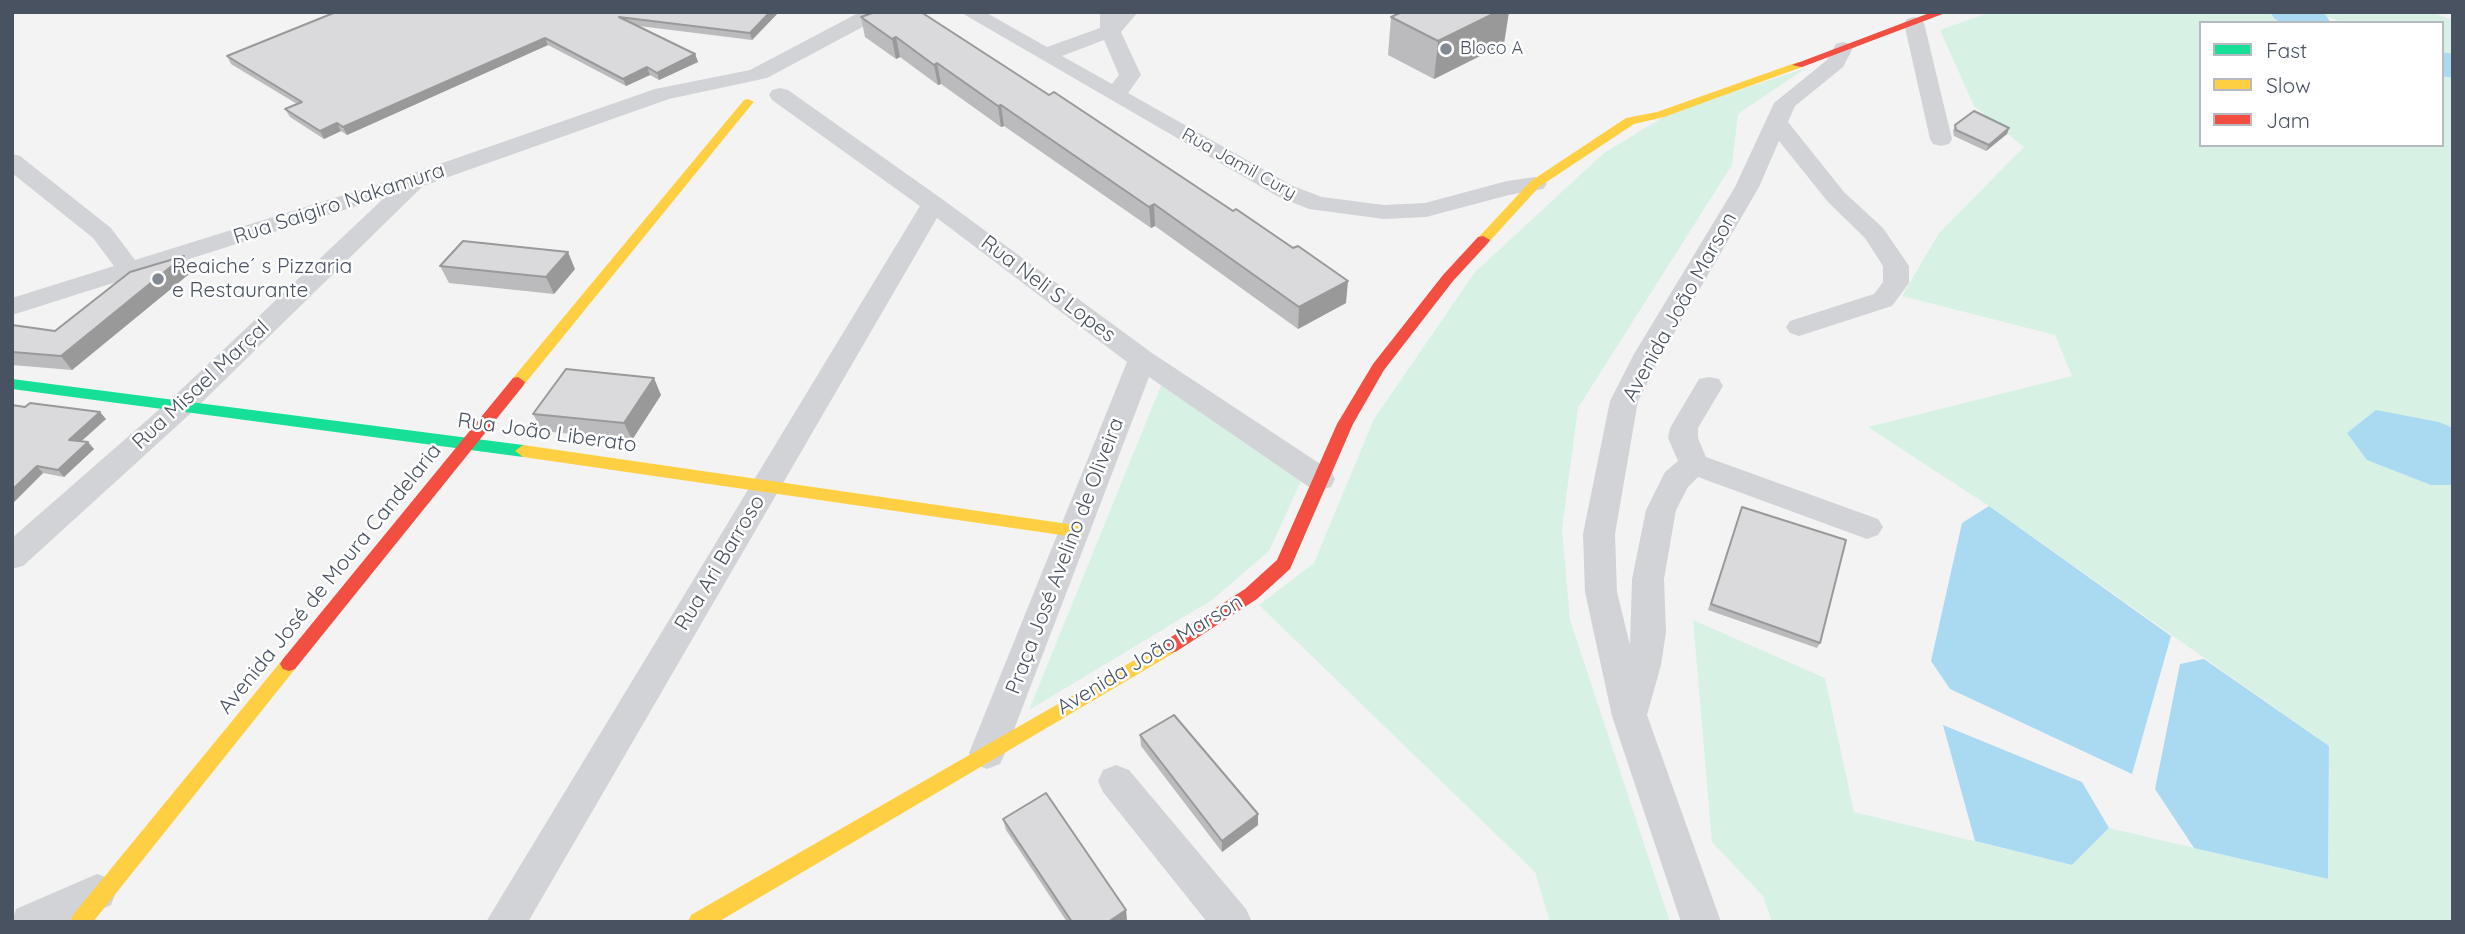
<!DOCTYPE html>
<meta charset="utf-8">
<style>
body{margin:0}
#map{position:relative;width:2465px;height:934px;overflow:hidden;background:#f3f3f3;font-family:Quicksand,sans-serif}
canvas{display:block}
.frame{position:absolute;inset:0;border:14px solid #485261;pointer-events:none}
.legend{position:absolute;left:2199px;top:21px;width:245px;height:126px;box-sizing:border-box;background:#fff;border:2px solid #b6bac0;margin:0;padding:9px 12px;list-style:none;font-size:21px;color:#485261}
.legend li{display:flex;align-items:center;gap:14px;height:35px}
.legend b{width:35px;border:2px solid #b6bac0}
</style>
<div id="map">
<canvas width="2465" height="934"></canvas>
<div class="frame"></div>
<ul class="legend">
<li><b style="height:9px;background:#16e098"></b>Fast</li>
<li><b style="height:9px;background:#ffcf43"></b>Slow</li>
<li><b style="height:9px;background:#f24e42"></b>Jam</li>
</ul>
</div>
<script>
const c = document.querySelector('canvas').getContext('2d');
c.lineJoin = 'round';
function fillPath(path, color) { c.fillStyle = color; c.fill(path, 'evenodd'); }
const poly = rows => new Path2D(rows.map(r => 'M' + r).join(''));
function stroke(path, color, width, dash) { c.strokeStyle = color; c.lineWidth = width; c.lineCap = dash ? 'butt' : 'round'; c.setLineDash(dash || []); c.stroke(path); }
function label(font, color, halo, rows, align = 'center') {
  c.font = font + ' Quicksand,sans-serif'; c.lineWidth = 5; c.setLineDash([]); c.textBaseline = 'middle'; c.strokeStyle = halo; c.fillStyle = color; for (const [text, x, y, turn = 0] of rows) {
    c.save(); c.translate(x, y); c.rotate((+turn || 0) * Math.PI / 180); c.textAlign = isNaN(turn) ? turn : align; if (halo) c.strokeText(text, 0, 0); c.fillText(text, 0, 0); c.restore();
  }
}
fillPath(poly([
 [1991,12,2267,12,2296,23,2201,23,2201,145,2442,145,2442,69,2453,73,2453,922,1772,922,1763,896,1712,842,1693,620,1825,678,1854,812,2072,865,2109,828,2328,879,2329,746,1989,506,1868,427,2072,376,2055,335,1902,296,1939,233,2024,147,1974,106,1940,30],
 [2316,12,2430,12,2453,20,2453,56,2442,52,2442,23,2343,23],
 [1806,68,1738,114,1732,165,1578,408,1562,529,1570,620,1670,922,1550,922,1535,872,1259,605,1314,563,1374,419,1475,272,1604,153,1670,113],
 [1162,383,1301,481,1269,551,1212,600,1029,710]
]), '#d7f2e5');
fillPath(poly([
 [2376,410,2439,422,2453,428,2453,485,2431,485,2367,460,2347,433],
 [1989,506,2171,636,2132,774,1950,689,1931,661,1962,523],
 [2204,659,2329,746,2328,879,2194,848,2155,789,2180,664],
 [1943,725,2082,782,2109,828,2072,865,1975,841]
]), '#aadaf2');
fillPath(poly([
 [2270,12,2318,12,2326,15,2331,23,2282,23,2275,19,2270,12],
 [2442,52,2453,54,2453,78,2442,76,2442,52]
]), '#aadaf2');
fillPath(poly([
 [860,12,886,12,883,16,767,78,669,99,423,186,190,414,23,566,12,569,12,538,170,400,385,197,12,315,12,298,114,266,93,238,12,173,12,154,20,156,111,228,135,260,408,175,655,89,750,70,860,12],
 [960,12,985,12,1047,47,1100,28,1100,12,1138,12,1121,32,1141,75,1128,93,1293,186,1322,197,1384,205,1425,203,1507,181,1535,177,1543,179,1547,184,1543,189,1509,195,1426,217,1384,219,1309,209,1277,196,960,12],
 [1104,40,1119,75,1112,84,1062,56,1104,40],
 [1914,17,1921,19,1924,23,1952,139,1949,144,1941,146,1933,144,1930,139,1904,23,1907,19,1914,17],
 [1843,42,1850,44,1853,48,1843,67,1795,106,1788,122,1844,192,1883,228,1909,266,1909,283,1892,306,1799,336,1790,333,1786,327,1790,321,1874,294,1883,282,1883,266,1865,238,1828,202,1779,141,1759,187,1662,354,1638,401,1615,534,1617,592,1630,645,1632,579,1646,510,1665,472,1678,461,1668,438,1670,428,1699,379,1709,377,1719,379,1723,386,1698,428,1698,438,1706,457,1878,519,1883,527,1878,535,1867,539,1698,477,1688,487,1676,510,1664,579,1666,632,1661,665,1647,715,1721,922,1681,922,1612,716,1585,592,1583,534,1610,401,1634,354,1735,187,1774,103,1827,60,1836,44,1843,42],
 [780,88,788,90,942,199,1152,353,1331,471,1335,479,1331,487,1320,490,1309,487,1149,377,1005,753,1000,764,987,769,974,764,969,753,1127,362,937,218,528,922,486,922,920,206,772,100,769,95,772,90,780,88],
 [1116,765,1129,770,1246,909,1252,922,1207,922,1103,792,1098,781,1103,770,1116,765],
 [97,874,111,879,116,892,111,905,74,922,12,922,16,909,97,874]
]), '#d1d3d6');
fillPath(poly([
 [12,379,523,445,531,451,523,457,12,389,12,379]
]), '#16e098');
fillPath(poly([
 [1798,62,1804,65,1802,67,1664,117,1634,124,1539,187,1488,243,1478,243,1476,240,1531,181,1626,118,1657,112,1798,62],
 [748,99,754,102,752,104,523,386,513,386,511,382,513,378,744,100,748,99],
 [523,445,1075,525,1081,527,1083,531,1081,535,1075,537,523,457,515,451,523,445],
 [1171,639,1177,641,1180,646,1177,651,718,922,688,922,691,915,1171,639],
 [289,657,295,659,298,664,295,669,93,922,70,922,73,915,283,659,289,657]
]), '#ffcf43');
fillPath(poly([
 [1932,12,1948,12,1802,67,1792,65,1932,12],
 [1483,236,1490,240,1488,243,1453,281,1384,370,1353,424,1290,569,1257,599,1177,651,1171,653,1165,651,1162,646,1165,641,1245,589,1277,560,1337,424,1373,364,1443,275,1478,237,1483,236],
 [518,377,525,382,523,386,295,669,289,671,283,669,280,664,283,659,513,378,518,377]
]), '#f24e42');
fillPath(poly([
 [336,12,779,12,752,40,639,26,695,54,698,62,659,80,650,75,626,86,548,45,347,135,341,131,324,139,290,117,285,109,297,104,231,64,227,56],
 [875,12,1346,303,1298,329,1155,226,1151,228,1004,126,1001,127,941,84,938,85,900,57,896,59,865,37,861,17],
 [1391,17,1504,44,1434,79,1388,55],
 [1955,125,2009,128,2007,134,1986,151,1954,136,1953,131],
 [440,266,575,269,554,294,449,283],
 [194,270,72,370,12,365,12,325,55,331],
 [661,395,632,440,542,431,533,414],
 [12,405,106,419,81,441,94,449,64,477,43,473,14,502,12,502],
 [1740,513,1820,643,1817,648,1708,610],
 [1140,735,1258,814,1258,825,1222,852,1141,746],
 [1003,819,1126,910,1127,921,1125,922,1067,922,1006,830]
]), '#bbbbbd');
fillPath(poly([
 [770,12,779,12,752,40,750,33],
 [1497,12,1509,12,1504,44,1434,79,1438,41],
 [896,37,900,57,896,59,892,39],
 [545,38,548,45,347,135,343,127],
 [695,54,698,62,659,80,657,73],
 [937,63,941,84,938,85,934,65],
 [647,67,650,75,626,86,623,79],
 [1001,105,1004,126,1001,127,998,106],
 [337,123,341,131,324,139,320,131],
 [2009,128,2007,134,1986,151,1989,145],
 [1154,204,1155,226,1151,228,1149,207],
 [568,252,575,269,554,294,546,277],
 [184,256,194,270,72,370,61,356],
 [1348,281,1346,303,1298,329,1299,307],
 [654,378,661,395,632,440,624,423],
 [100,412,106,419,75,447,69,440],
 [88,442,94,449,64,477,58,470],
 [37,466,43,473,14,502,12,500,12,490],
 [1258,814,1258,825,1222,852,1222,841],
 [1126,910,1127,921,1125,922,1108,922]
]), '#99999a');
const building = poly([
 [336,12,770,12,750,33,619,17,695,54,657,73,647,67,623,79,545,38,343,127,337,123,320,131,285,109,302,102,227,56,336,12],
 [875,12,921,12,1049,95,1054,92,1233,211,1236,209,1293,248,1298,246,1348,281,1299,307,1154,204,1149,207,1001,105,998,106,937,63,934,65,896,37,892,39,861,17,875,12],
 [1402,12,1497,12,1438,41,1391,17,1402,12],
 [1974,111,2009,128,1989,145,1956,130,1955,125,1974,111],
 [463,241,568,252,546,277,440,266,463,241],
 [184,256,61,356,12,352,12,325,55,331,130,272,184,256],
 [566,369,654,378,624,423,533,414,566,369],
 [30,403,100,412,69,440,88,442,58,470,37,466,12,490,12,405,25,407,30,403],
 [1742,507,1846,540,1820,643,1711,604,1742,507],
 [1174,715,1258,814,1222,841,1140,735,1174,715],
 [1046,793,1126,910,1108,922,1072,922,1003,819,1046,793]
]);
fillPath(building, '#dadadc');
stroke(building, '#99999a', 2);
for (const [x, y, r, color] of [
 [1446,49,7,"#848a94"],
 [158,279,7,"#848a94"]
]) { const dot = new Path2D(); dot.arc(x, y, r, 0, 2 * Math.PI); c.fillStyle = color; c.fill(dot); stroke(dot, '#fff', 2.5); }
label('18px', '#485261', '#fff', [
 ["Bloco A",1460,49]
], 'left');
label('18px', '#485261', '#fff', [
 ["Rua Jamil Cury",1239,164,29]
]);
label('21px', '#485261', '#fff', [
 ["Rua Saigiro Nakamura",339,204,-18],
 ["Rua Neli S Lopes",1048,289,37],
 ["Avenida João Marson",1680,307,-61],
 ["Rua Misael Marçal",201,385,-43],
 ["Rua João Liberato",547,433,8],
 ["Praça José Avelino de Oliveira",1065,556,-69],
 ["Rua Ari Barroso",720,563,-59],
 ["Avenida José de Moura Candelaria",330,579,-51],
 ["Avenida João Marson",1150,655,-31]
]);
label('21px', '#485261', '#fff', [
 ["Reaiche´ s Pizzaria",172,267],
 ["e Restaurante",172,291]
], 'left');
</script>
